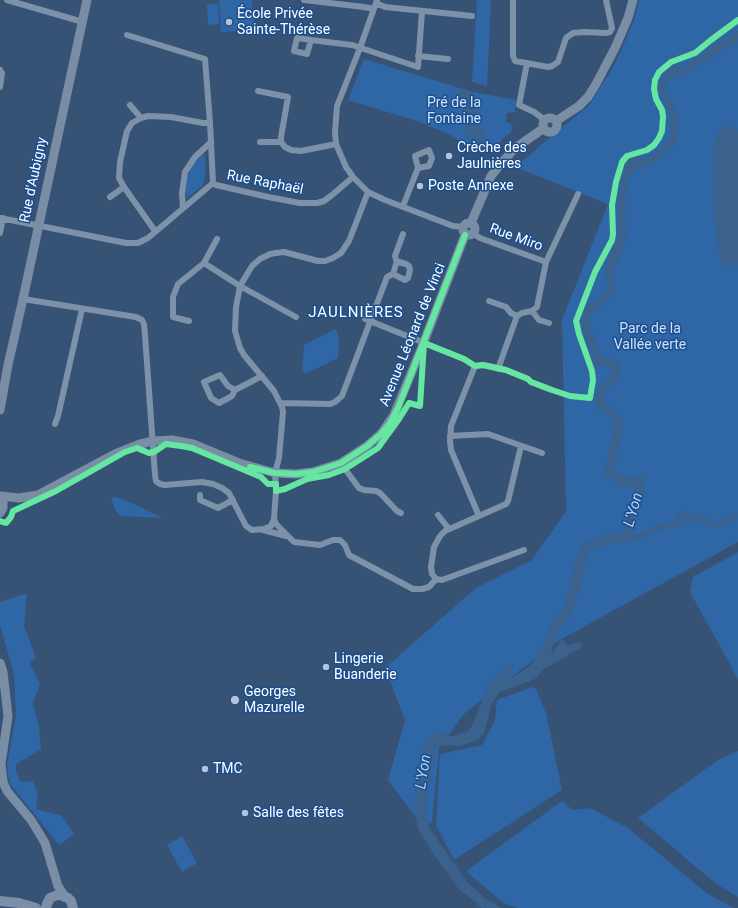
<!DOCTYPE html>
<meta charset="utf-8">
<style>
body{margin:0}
canvas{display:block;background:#365274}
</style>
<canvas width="738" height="908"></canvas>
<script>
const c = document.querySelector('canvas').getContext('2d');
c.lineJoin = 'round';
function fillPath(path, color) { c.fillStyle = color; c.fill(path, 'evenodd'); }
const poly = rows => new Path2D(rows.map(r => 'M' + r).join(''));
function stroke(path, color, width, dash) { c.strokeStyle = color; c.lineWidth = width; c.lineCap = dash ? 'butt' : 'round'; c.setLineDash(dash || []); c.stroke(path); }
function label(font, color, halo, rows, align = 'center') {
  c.font = font + ' Roboto,sans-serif'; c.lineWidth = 3; c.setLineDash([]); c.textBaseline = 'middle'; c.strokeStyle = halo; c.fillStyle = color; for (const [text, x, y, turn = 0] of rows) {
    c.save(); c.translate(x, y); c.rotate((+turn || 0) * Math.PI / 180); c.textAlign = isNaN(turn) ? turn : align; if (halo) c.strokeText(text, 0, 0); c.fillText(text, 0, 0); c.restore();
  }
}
fillPath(poly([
 [219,0,252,0,254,30,221,32],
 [477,0,491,0,491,1,487,86,472,82],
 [639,0,738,0,738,542,558,641,464,714,439,749,432,822,424,828,388,780,405,720,385,668,476,588,532,560,566,511,562,320,608,204,515,167,589,105,615,64,634,20],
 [207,4,218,4,219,24,208,25],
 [364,59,473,92,516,100,515,112,507,113,506,122,513,125,511,133,503,138,495,149,488,150,483,153,448,134,420,122,348,100],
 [203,154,205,155,206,171,204,182,202,186,187,198,184,188,186,179,193,164],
 [336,329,339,337,338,358,305,374,302,370,304,345],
 [111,497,121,498,163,518,121,516,115,510],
 [738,552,738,679,690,592,693,577],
 [27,593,24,626,36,658,29,662,40,684,33,703,39,727,41,749,16,764,16,772,21,782,33,781,38,794,36,809,62,816,74,834,59,845,11,785,8,776,7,765,16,715,14,674,0,625,0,602],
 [532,687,536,689,546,713,562,790,454,860,436,825,440,754,482,745,495,720,497,700],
 [738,751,738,897,715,883,638,818,718,760],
 [562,801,573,810,590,808,628,828,708,894,734,908,517,908,502,902,466,871],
 [182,836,197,863,182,872,167,845]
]), '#2f66a5');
fillPath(poly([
 [738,30,738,39,736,42,690,72,673,78,667,84,665,91,677,113,678,120,679,126,677,137,675,143,660,158,648,166,637,168,630,177,627,184,625,203,626,239,621,255,615,266,613,277,615,288,609,298,604,303,593,310,590,319,592,333,601,355,606,359,617,360,620,364,620,371,617,381,607,391,604,397,606,404,619,415,624,423,614,468,618,474,630,478,646,475,642,482,645,486,645,491,636,510,636,525,632,533,632,536,649,530,665,522,676,522,676,515,683,511,688,513,691,517,699,513,705,516,711,522,722,523,724,517,729,514,738,515,738,519,732,519,722,527,709,526,701,520,697,520,690,523,683,516,681,518,681,524,677,528,666,528,637,540,609,544,589,551,585,558,583,577,576,602,568,619,563,624,553,644,551,653,554,651,562,639,566,644,570,645,580,642,583,645,582,647,544,669,535,679,500,692,492,703,484,733,477,740,460,746,441,745,436,747,427,793,426,811,429,827,467,882,486,899,502,908,482,908,458,888,435,856,418,829,415,811,415,793,424,745,430,736,431,738,435,735,434,733,446,732,449,736,452,736,467,732,472,726,488,686,496,676,504,669,515,664,515,666,508,676,511,678,523,671,532,663,541,649,552,623,564,609,570,583,580,546,584,543,610,534,620,534,624,530,627,520,628,509,636,489,633,487,626,487,615,482,607,476,604,471,616,424,611,417,600,411,596,404,595,395,599,387,610,376,611,370,609,367,597,366,593,362,589,347,583,333,581,314,584,307,601,297,607,289,608,282,605,276,605,272,609,255,617,242,618,197,621,180,625,166,629,159,634,155,644,159,650,157,666,143,670,137,671,125,669,113,658,90,659,84,671,67,674,66,681,68,685,67,692,59,701,56,711,46,726,39],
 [458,88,473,92,488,150,484,151,479,143,468,138,457,89],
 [729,124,738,131,738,264,728,267,721,263,713,213,713,151,718,132]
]), '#3b618d');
stroke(poly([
 [7,0,83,22],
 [304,0,364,7,374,9],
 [377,0,360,48,337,106,335,132,336,144,346,167,353,177,368,192,385,200,453,226,463,227],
 [513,0,513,56,515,61,548,67,552,66,558,62,566,38,573,33,584,32,607,33,610,32,612,28,606,0],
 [376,3,385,7,472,16],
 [311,40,307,54,294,51,297,38,311,40,352,45,418,67,422,11],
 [418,56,448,59],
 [527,63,519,105,534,112,545,120],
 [0,70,2,73,0,87],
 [258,91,288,97,281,137,281,142,285,147,291,150,301,151,336,144],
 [130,105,141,118],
 [260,142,281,142],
 [213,183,216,185,268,197,300,203,317,203,324,201,332,195,353,177],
 [368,192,349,241,341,253,333,258,325,261,318,261,284,252,276,253,270,254,260,259,252,266,240,286,236,307,235,331,240,348,244,355,274,391,282,407,283,412,279,458,275,473,276,491,274,519,276,524,294,542,320,545,333,540,340,540,345,545,349,555,413,589,422,589,429,587,436,579],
 [110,197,124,187],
 [403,206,418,168,429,166,432,158,429,150,415,156,418,168],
 [183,208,182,193,185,172,195,157,211,142],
 [0,218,126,243,138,243,148,238,213,183,210,123,205,59,127,35],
 [155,231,124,187,119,178,120,162,127,131,132,123,141,118,148,116,171,117,203,123,210,123],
 [0,233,3,218],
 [474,234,480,238,546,262,537,307,532,311],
 [399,262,406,264,409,266,410,270,408,278,405,280,393,274,396,264,399,262],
 [546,262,578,194],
 [204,263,217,239],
 [397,263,395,256,403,234],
 [23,299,136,317,142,320,144,324,145,335,155,475,156,481,160,484,165,485,202,482,213,484,222,488,229,493,246,526,252,530,264,529,271,526,274,519],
 [489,301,506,307,511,313,517,316,522,313,532,311,539,320,549,323],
 [365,319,464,359,475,366],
 [189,321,173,317,173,297,178,284,204,263,240,286,296,317],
 [475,366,451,426,450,441,451,450,479,516],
 [475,366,483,365,506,370,528,379,531,382,552,390],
 [498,369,517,316],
 [235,390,228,386,220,375,204,382,211,398,219,403,232,396,235,390,262,376],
 [281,403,330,404,335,402,342,396,387,277,393,274],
 [55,424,58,416,82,309],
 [450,436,488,434,542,453],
 [345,469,359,488,364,490,376,491,380,493,397,511,401,513],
 [200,495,200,500,218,508,233,500],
 [438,515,449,529],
 [263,530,286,536],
 [436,579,432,574,431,567,434,547,440,536,445,531,506,504,508,501,521,446],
 [436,579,442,580,524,550]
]), '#7d92a8', 6);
stroke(poly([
 '543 125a7 7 0 1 1 14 0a7 7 0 1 1-14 0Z',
 [556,121,579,106,588,97,596,84,615,48,628,18,633,0],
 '463 229a6 6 0 1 1 12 0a6 6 0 1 1-12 0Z',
 [471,223,491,176,500,165,514,149,544,128],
 [0,410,8,365,23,299,87,0],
 [0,496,3,503,3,508,0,513],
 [1,496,19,498,38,495,115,454,140,444,153,441,172,440,183,442,193,444,239,463,275,473,296,474,313,472,341,463,367,446,381,434,394,415,420,352,465,235],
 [0,663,3,672,8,716,1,764,3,782,7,791,31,820,39,833,45,843,58,886,64,895]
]), '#798da4', 9);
stroke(poly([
 [0,901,19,903,36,908],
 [46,908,47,904,50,898,57,895,60,895,68,898,71,901,73,908]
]), '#7d8ea7', 10);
stroke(poly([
 [250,467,275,473,296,474,313,472,341,463,367,446,381,434,390,423,398,408,465,235],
 [0,521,6,523,11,517,13,511,56,491,125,452,137,448,149,453,154,452,166,444,181,446,192,448,261,477,268,484,276,484,276,491,285,489,307,479,329,475,345,469,378,448,399,419,409,403,420,406,424,343,464,359,475,366,483,365,506,370,528,379,531,382,552,390,570,396,590,398,593,380,592,371,579,334,576,321,595,272,612,240,613,234,612,205,616,182,622,162,627,156,647,150,654,145,659,138,662,131,663,117,662,110,656,99,654,89,655,80,659,72,671,62,695,53,711,40,738,20]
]), '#66e7a1', 6);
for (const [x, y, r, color] of [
 [229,22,4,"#b9c2ce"],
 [449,156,4,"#b9c2ce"],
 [420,186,4,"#b9c2ce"],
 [326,667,4,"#b9c2ce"],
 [235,700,5,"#b9c2ce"],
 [205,769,4,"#b9c2ce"],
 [245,813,4,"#b9c2ce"]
]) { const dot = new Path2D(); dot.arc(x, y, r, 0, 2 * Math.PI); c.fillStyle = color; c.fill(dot); stroke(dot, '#1b4f8f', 1.5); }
label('14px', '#fff', '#1b4f8f', [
 ["École Privée",237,14],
 ["Sainte-Thérèse",237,30],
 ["Crèche des",457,148],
 ["Jaulnières",457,164],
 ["Poste Annexe",428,186],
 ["Lingerie",334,659],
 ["Buanderie",334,675],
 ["Georges",244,692],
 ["Mazurelle",244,708],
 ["TMC",213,769],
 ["Salle des fêtes",253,813]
], 'left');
label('14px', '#cfe3fa', '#1b4f8f', [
 ["Pré de la",454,103],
 ["Fontaine",454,119],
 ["Parc de la",650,329],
 ["Vallée verte",650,345]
]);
label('14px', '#fff', '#1b4f8f', [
 ["Rue d'Aubigny",34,180,-78],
 ["Rue Raphaël",265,183,11],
 ["Rue Miro",516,238,20],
 ["Avenue Léonard de Vinci",413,335,-68]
]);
c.letterSpacing = '1px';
label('15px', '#fff', '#1b4f8f', [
 ["JAULNIÈRES",356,313]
]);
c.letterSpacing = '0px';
label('italic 15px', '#b5d3f5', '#1b4f8f', [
 ["L'Yon",634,510,-74],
 ["L'Yon",424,772,-81]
]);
</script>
